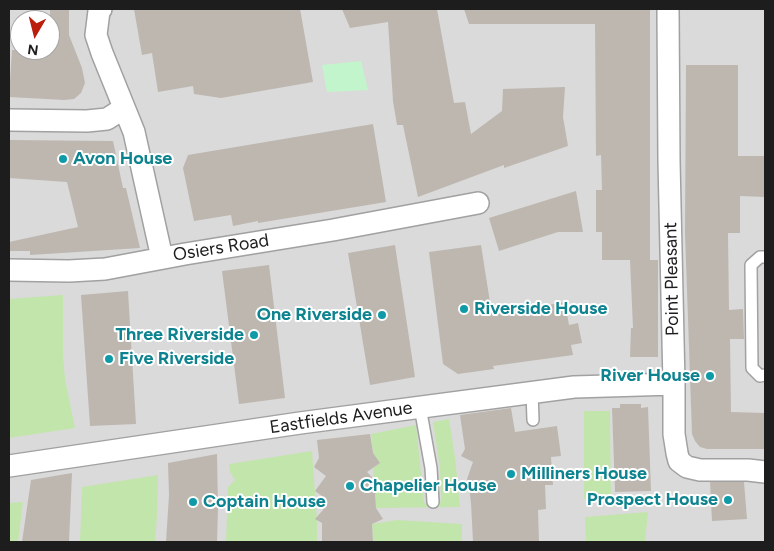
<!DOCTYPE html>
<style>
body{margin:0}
#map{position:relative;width:774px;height:551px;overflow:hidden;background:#edebe3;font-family:Figtree,sans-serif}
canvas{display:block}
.frame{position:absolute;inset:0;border:10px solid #1d1d1d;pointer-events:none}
.north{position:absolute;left:10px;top:10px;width:50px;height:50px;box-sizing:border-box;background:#fff;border:1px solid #a5a5a5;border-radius:50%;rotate:188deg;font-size:14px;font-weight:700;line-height:20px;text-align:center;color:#1d1d1d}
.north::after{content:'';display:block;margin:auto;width:18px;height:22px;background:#bc1e0d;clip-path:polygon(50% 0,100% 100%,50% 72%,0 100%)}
</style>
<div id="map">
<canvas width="774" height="551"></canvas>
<div class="frame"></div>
<div class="north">N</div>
</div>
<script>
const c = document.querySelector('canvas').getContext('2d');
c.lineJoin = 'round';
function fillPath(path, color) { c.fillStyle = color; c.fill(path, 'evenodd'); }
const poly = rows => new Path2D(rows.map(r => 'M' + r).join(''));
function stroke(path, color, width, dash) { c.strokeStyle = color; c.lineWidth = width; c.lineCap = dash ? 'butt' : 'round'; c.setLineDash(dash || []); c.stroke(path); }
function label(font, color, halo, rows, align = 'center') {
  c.font = font + ' Figtree,sans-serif'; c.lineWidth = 4; c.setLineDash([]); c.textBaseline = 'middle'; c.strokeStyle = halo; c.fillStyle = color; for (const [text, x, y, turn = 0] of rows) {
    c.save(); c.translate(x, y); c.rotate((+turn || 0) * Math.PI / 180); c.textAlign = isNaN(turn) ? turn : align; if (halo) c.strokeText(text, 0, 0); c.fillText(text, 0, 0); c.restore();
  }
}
fillPath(poly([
 [9,9,765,9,765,542,9,542],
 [20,20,50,20,50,50,20,50]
]), '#dbdada');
fillPath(poly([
 [63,295,63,356,65,379,75,428,9,438,9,299],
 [584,411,610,411,611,499,584,499],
 [449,419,455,457,460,507,376,508,375,494,382,488,374,480,373,468,380,463,373,453,371,434,416,425,424,503,441,501,440,468,433,422],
 [312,451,317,521,317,542,226,542,228,487,235,480,230,472,229,464],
 [158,475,157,516,155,542,80,542,82,487],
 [23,502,18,542,9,542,9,503],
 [648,512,645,542,586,542,585,517],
 [397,520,462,524,462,542,373,542,372,524]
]), '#c2e5ac');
fillPath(poly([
 [361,61,368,90,327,92,322,65]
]), '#c2f5cb');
fillPath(poly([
 [50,9,69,9,69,35,82,68,85,83,81,93,74,99,64,100,9,97,12,50,50,50],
 [134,9,300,9,313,82,221,98,194,94,193,86,158,92,152,53,142,55],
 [342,9,437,9,454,103,465,102,471,134,502,111,503,89,565,87,563,117,568,146,504,168,504,165,418,197,403,125,397,125,393,101,388,22,350,28],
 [464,9,650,9,650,260,658,260,658,357,630,357,631,328,633,328,630,260,602,260,602,232,596,232,596,190,602,190,601,155,596,156,595,24,469,24],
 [686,65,738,65,738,156,765,156,765,197,740,196,740,233,728,233,729,310,743,309,744,339,730,339,731,412,765,413,765,449,707,449,700,447,695,441,692,434,685,233],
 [373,124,386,202,258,223,258,221,233,226,231,215,194,221,183,168,188,155],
 [9,140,113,141,123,188,126,188,140,248,30,255,30,251,9,251,9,242,78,227,67,182,9,178],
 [576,191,583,232,558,232,499,251,489,218],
 [395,245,415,377,370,385,348,253],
 [481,245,492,315,565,302,569,325,578,323,582,343,571,345,573,355,493,366,494,369,458,374,443,364,429,252],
 [269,265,285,398,239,404,222,271],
 [128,291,136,424,90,426,81,295],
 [620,404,641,404,641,408,648,407,651,491,615,492,612,408,620,408],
 [511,408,515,432,557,426,561,456,551,457,553,485,545,485,546,509,538,510,539,542,473,542,471,503,469,486,467,479,473,462,461,456,465,449,460,415],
 [370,434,373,453,380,463,367,472,382,488,375,494,376,508,383,519,372,524,373,542,322,542,322,523,315,519,323,510,322,496,315,491,326,476,314,467,319,458,317,440],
 [217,454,218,508,217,542,166,542,169,495,168,463],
 [72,473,69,542,22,542,31,480],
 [710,482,744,482,747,519,712,521]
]), '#bdb7b0');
const lane = poly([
 [765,257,760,257,751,265,752,368,760,376,765,375],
 [532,392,533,420],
 [420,407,431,468,433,502]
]);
const street = poly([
 [101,9,99,11,96,35,102,53,134,132,162,258],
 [668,9,669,161,674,384,674,434,677,453,679,461,687,467,700,470,748,470,765,472],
 [9,120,87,121,107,119,124,108],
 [9,270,69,271,105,269,185,254,333,230,478,203],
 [9,466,300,423,574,387,674,384]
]);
stroke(lane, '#a1a1a1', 14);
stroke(street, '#a1a1a1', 24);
stroke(lane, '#fff', 11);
stroke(street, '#fff', 21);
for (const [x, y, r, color] of [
 [63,159,5,"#0f9aa8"],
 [464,309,5,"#0f9aa8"],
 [382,315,5,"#0f9aa8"],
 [254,335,5,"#0f9aa8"],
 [109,359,5,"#0f9aa8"],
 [710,376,5,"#0f9aa8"],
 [511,474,5,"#0f9aa8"],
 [350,486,5,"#0f9aa8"],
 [728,500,5,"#0f9aa8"],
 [193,502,5,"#0f9aa8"]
]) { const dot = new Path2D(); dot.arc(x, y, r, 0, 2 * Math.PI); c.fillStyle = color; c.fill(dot); stroke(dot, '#fff', 2); }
label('bold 18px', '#0d838f', '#fff', [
 ["Avon House",73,159],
 ["Riverside House",474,309],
 ["One Riverside",372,315,"right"],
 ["Three Riverside",244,335,"right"],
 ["Five Riverside",119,359],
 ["River House",700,376,"right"],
 ["Milliners House",521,474],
 ["Chapelier House",360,486],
 ["Prospect House",718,500,"right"],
 ["Coptain House",203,502]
], 'left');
label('18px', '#1d1d1d', '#fff', [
 ["Osiers Road",221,248,-9],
 ["Point Pleasant",672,279,-91],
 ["Eastfields Avenue",341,418,-8]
]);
</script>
